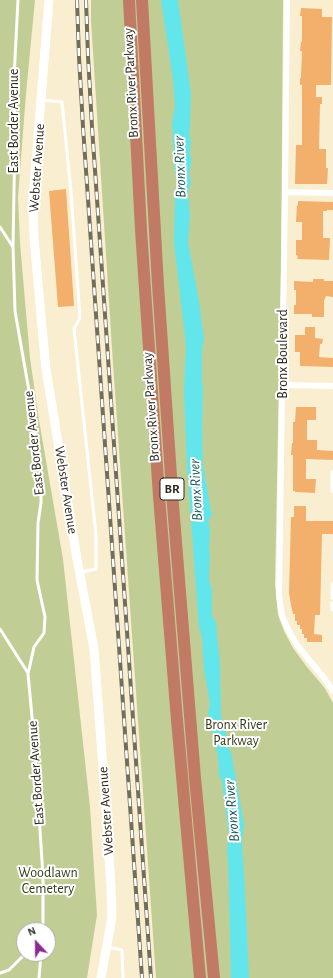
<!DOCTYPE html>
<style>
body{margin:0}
#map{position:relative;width:333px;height:978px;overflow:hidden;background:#f9eed0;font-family:"Alegreya Sans",sans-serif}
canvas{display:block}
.north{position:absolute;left:16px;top:922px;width:40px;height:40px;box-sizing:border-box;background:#fff;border:1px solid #abaaa5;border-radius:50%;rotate:338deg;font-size:11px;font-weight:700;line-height:16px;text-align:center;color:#2e2a1f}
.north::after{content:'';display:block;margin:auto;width:14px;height:18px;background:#8a2a93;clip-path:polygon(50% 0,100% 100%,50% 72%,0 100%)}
</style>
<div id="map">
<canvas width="333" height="978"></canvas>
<div class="north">N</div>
</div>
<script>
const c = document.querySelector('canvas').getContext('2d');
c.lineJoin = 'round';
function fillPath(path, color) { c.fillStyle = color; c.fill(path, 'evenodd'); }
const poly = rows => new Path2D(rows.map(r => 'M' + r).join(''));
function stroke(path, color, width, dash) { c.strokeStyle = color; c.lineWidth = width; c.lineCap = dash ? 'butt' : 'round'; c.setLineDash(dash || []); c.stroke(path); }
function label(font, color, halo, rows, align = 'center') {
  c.font = font + ' "Alegreya Sans",sans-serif'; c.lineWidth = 4; c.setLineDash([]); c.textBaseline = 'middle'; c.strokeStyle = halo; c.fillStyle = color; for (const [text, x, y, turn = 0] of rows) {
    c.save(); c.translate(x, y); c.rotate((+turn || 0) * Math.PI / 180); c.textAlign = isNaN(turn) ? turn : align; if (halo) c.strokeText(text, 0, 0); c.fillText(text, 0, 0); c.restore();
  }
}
fillPath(poly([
 [0,0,35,0,26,94,18,197,20,243,30,358,39,420,63,559,90,807,97,915,87,978,0,978],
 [24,930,48,930,48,954,24,954],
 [91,0,283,0,281,273,275,585,278,614,281,623,284,631,293,648,307,667,324,687,333,703,333,978,156,978,112,349,91,20]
]), '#c0ce95');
fillPath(poly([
 [161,0,178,0,191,94,190,128,189,134,191,140,190,146,191,149,189,153,192,159,189,173,191,182,188,192,190,218,188,242,199,301,204,340,202,350,202,381,203,389,202,427,203,466,212,516,208,521,210,529,209,550,210,555,209,580,212,590,212,615,216,623,220,665,221,717,224,726,226,734,225,742,231,752,244,824,242,842,245,891,249,978,231,978,228,859,227,850,229,835,222,782,219,774,218,757,208,712,210,704,204,670,202,637,199,627,187,468,184,390,186,345,174,243,175,189,178,184,177,178,175,172,172,124,175,105,173,80]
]), '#62e6eb');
fillPath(poly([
 [301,8,322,9,322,17,332,17,331,85,316,85,316,97,322,97,322,104,320,104,319,149,326,149,326,168,328,168,327,184,295,184,296,145,302,145,302,85,300,85,300,78,301,78,302,51,300,51,301,42,302,42,302,16,300,16],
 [66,189,74,306,58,307,49,191],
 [298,201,333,202,333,210,327,210,327,211,323,211,323,238,330,238,329,260,297,259,298,256,296,255,296,240,302,240,302,222,296,222,297,205,298,205],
 [313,279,324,279,324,281,333,281,333,297,326,296,324,301,324,317,312,317,312,314,294,314,294,305,296,305,296,290,294,290,294,281,313,282],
 [305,327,315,327,315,338,323,339,322,344,320,344,319,357,333,358,333,367,300,366,300,352,295,352,295,335,305,335],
 [296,407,316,407,316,420,307,420,307,440,317,440,317,450,333,451,333,460,306,459,306,479,316,479,315,493,295,492,295,491,293,491,293,455,291,455,292,443,293,443,293,422,295,422],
 [294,506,306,506,306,521,333,521,333,534,322,534,320,615,315,615,314,634,322,635,322,642,307,642,307,638,304,638,304,634,302,634,302,629,300,629,300,625,297,625,297,621,295,621,295,614,293,614,291,605,289,593,291,517,294,517]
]), '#f3af6c');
stroke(poly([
 [18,0,14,78,15,132,13,247,15,311,29,391,41,475,41,503,38,523,37,580,45,617,44,633,34,647,28,674,34,738,43,876,43,930],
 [43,100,62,102,71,192,80,318,74,329,96,535,96,569,82,572],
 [0,227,13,247],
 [332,491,332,472,333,472],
 [332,584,332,598],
 [332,603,332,610,333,610],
 [0,629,28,673],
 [108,947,122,950,123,978],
 [0,973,9,970,25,954],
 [39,978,41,954]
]), '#fff', 3);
stroke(poly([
 [287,0,285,192,279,595,282,616,287,627,290,633,297,645,324,678,333,691],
 [285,192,333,193],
 [283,385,333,386]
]), '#fff', 6);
stroke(poly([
 [49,0,34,186,33,200,34,238,42,327,46,369,77,559,94,649,105,794,111,887,112,917,101,978]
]), '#fff', 9);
stroke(poly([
 [129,0,141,230,159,496,177,720,200,978],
 [142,0,158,285,173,505,195,778,214,978]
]), '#c17a64', 12);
const rail = poly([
 [77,0,79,57,83,127,142,978],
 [86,0,88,56,92,127,151,978]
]);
stroke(rail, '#736d5b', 4);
stroke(rail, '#fff', 2.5, [8]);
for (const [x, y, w] of [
 [172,489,24]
]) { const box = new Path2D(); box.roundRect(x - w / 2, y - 11, w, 22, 3); c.fillStyle = '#fff'; c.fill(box); stroke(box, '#2e2a1f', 1); }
label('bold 13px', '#2e2a1f', null, [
 ["BR",172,489]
]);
label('14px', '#2e2a1f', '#fff', [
 ["Bronx River Parkway",131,83,-93],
 ["East Border Avenue",14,121,-90],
 ["Webster Avenue",37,168,-86],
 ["Bronx Boulevard",283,354,-90],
 ["Bronx River Parkway",151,407,-94],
 ["East Border Avenue",34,443,-96],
 ["Webster Avenue",66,490,81],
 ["East Border Avenue",36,773,-94],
 ["Webster Avenue",106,811,-94]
]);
label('14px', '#333b16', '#fff', [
 ["Bronx River",236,725],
 ["Parkway",236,741],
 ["Woodlawn",48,873],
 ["Cemetery",48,889]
]);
label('italic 15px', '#1c5558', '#fff', [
 ["Bronx River",180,167,-92],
 ["Bronx River",196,490,-93],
 ["Bronx River",232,811,-95]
]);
</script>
